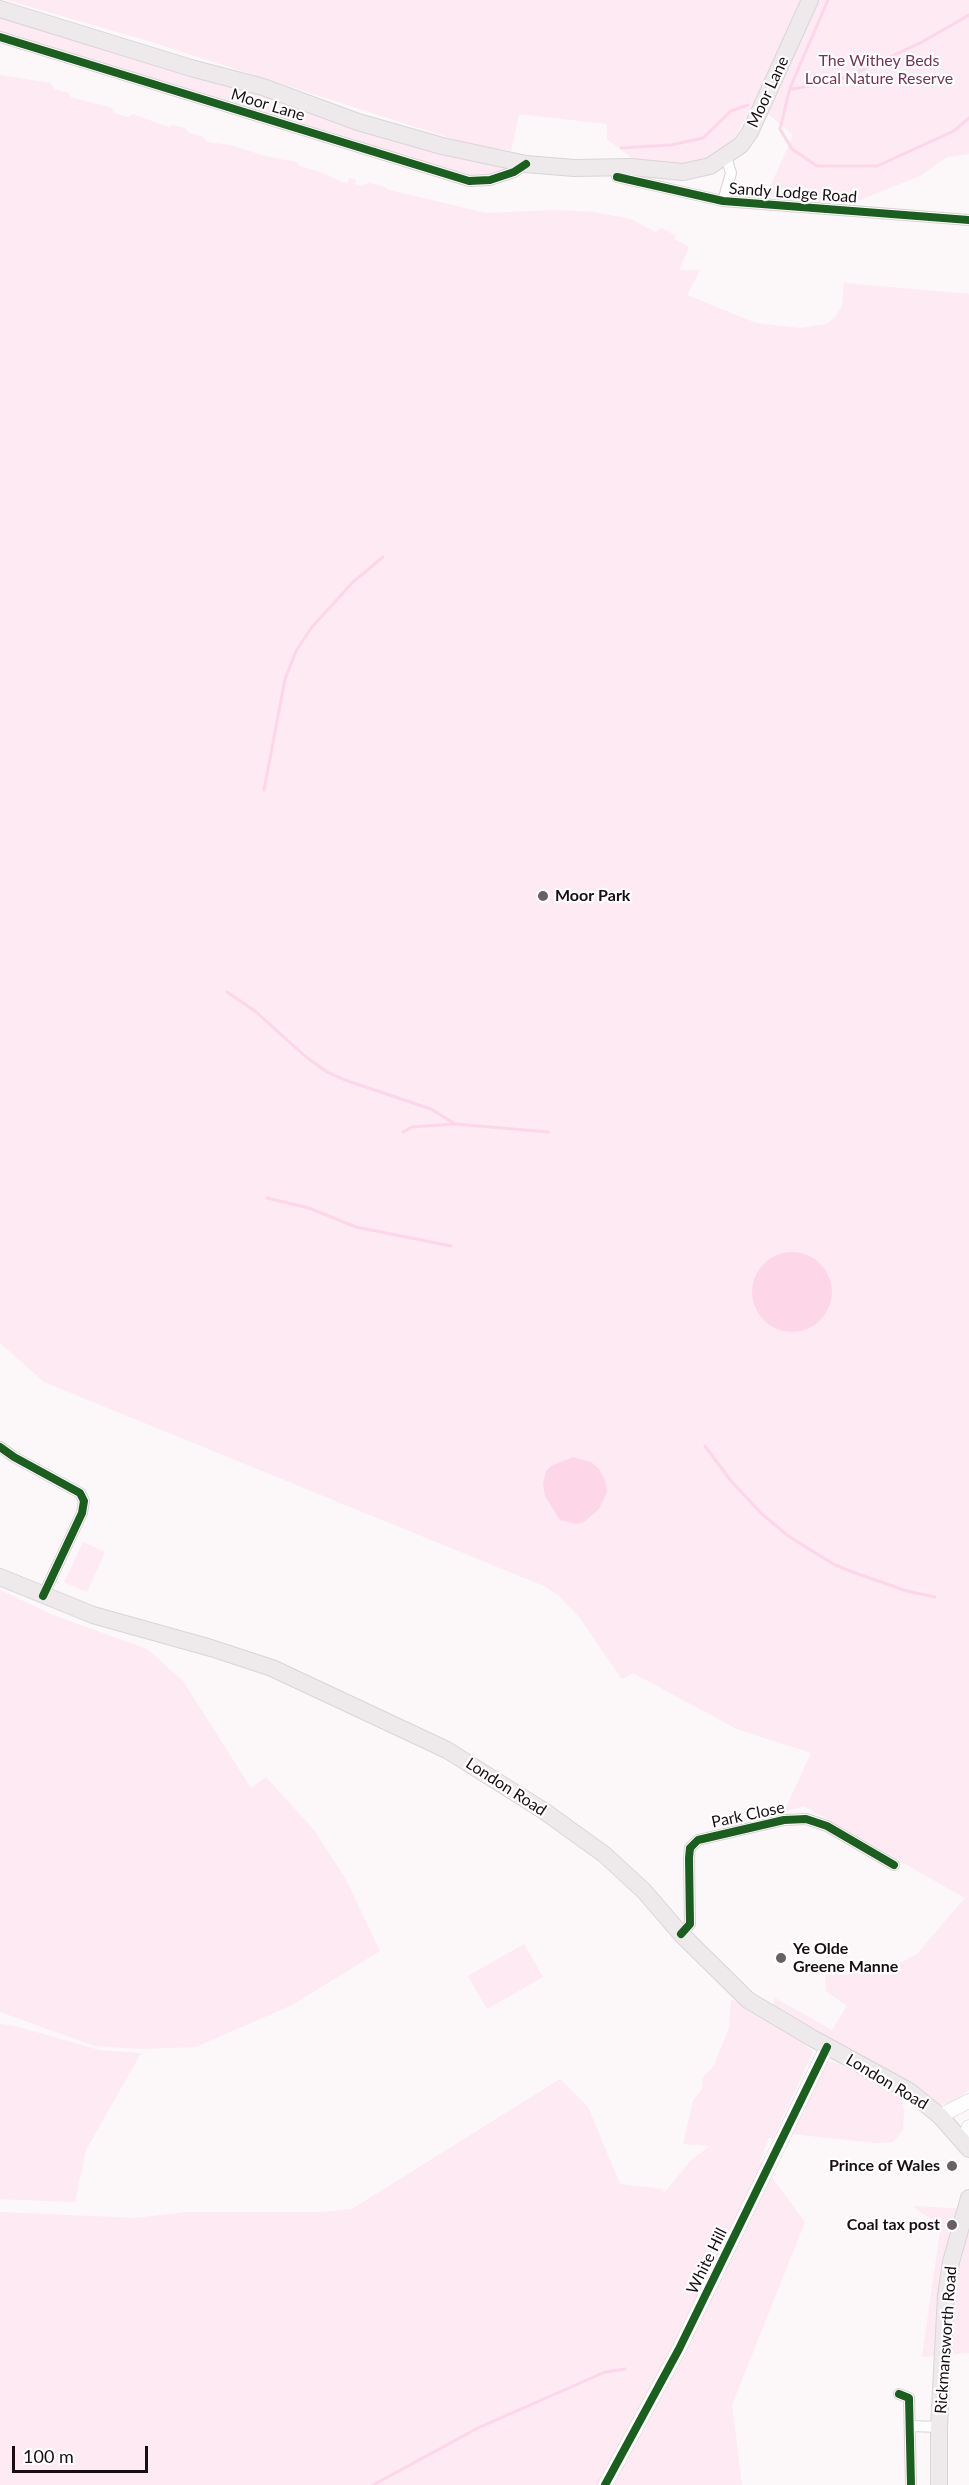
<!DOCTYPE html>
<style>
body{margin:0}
#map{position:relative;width:969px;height:2485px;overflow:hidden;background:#fcf7f9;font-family:Lato,sans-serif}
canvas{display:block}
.scale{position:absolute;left:12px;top:2446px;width:136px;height:27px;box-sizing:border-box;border:3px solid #190e14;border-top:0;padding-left:8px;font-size:18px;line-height:21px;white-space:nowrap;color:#190e14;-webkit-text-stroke:4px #fff;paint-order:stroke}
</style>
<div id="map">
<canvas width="969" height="2485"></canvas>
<div class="scale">100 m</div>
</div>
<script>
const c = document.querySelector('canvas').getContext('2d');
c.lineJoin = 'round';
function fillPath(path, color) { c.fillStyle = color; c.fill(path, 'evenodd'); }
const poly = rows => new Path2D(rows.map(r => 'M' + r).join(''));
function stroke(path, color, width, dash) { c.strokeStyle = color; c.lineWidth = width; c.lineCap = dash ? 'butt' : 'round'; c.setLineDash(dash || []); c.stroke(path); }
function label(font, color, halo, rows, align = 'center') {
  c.font = font + ' Lato,sans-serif'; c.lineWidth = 4.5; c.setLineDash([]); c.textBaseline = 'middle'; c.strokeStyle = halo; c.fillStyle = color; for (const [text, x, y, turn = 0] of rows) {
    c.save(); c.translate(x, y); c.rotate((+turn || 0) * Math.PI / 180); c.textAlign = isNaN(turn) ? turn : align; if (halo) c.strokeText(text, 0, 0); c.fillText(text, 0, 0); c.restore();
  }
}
fillPath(poly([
 [7,0,803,0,783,46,734,139,721,150,696,162,674,165,656,165,632,158,607,139,607,124,519,114,511,151,469,144,145,40],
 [810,0,969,0,969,154,947,157,920,176,847,205,766,196,793,135,767,113],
 [0,15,229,84,349,128,515,167,491,176,469,179,0,35],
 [0,75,51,83,54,89,69,93,70,97,112,108,114,113,128,117,133,114,168,127,172,125,185,128,189,133,203,137,207,142,230,145,265,156,297,162,299,166,318,171,342,182,348,183,349,178,356,180,355,184,361,186,368,183,383,186,389,190,486,213,553,210,593,212,631,219,655,232,661,228,675,235,674,239,689,247,679,270,700,270,687,295,756,323,800,328,827,324,836,316,842,306,844,283,969,294,969,2090,953,2103,939,2105,934,2102,772,2009,775,1998,832,2030,847,2006,826,1991,825,1975,847,1975,851,1971,889,1969,917,1954,965,1898,804,1806,784,1812,811,1753,737,1729,633,1673,622,1679,579,1617,558,1595,544,1586,44,1382,0,1343],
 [83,1542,105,1552,87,1592,64,1582],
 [0,1590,53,1615,147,1649,183,1681,251,1788,266,1777,314,1830,345,1878,380,1951,292,2005,196,2047,140,2049,95,2046,0,2012],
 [524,1944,543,1977,487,2009,468,1976],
 [731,2000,738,2002,801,2040,813,2052,773,2138,769,2138,760,2161,805,2222,732,2405,742,2485,0,2485,0,2212,134,2218,187,2212,322,2212,352,2209,560,2079,588,2107,620,2184,663,2189,664,2193,691,2160,710,2146,683,2144,693,2101,702,2089,703,2078,714,2065,729,2028],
 [0,2024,15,2026,99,2050,141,2053,86,2150,75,2202,0,2199],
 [828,2061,834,2062,901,2095,904,2111,903,2130,893,2142,876,2143,792,2134,822,2066],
 [914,2206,969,2209,969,2353,922,2357,941,2224,918,2211]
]), '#fdeaf2');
fillPath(poly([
 '752 1292a40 40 0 1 1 80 0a40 40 0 1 1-80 0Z',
 [573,1457,591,1462,599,1469,605,1480,607,1492,599,1509,584,1522,576,1524,560,1520,545,1496,543,1484,546,1471,551,1466]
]), '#fdd7e8');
stroke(poly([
 [828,0,790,88,794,89,847,77,922,42,969,15],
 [790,88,780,129,792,149,817,166,877,166,954,131,969,118],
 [621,148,671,145,703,138,731,111,748,105],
 [264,790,285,679,296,651,312,627,353,582,383,557],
 [227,992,255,1011,306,1057,327,1072,345,1080,431,1109,455,1124],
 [403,1132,412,1127,455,1124,548,1132],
 [267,1198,309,1208,356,1227,451,1246],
 [705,1446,731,1481,762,1514,787,1535,809,1549,835,1565,858,1574,907,1591,935,1597],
 [373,2485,478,2428,605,2372,625,2369]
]), '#fdd7e8', 3);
const minor = poly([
 [0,37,469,181,490,180,514,172,526,164],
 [617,177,723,201,969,220],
 [723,201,731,173,726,157],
 [0,1447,14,1457,80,1493,84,1501,82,1513,43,1596],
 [681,1934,690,1924,689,1858,690,1848,698,1840,784,1820,806,1819,827,1826,894,1865],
 [899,2394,909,2398,911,2485],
 [910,2426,939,2427]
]);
const tertiary = poly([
 [940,2116,969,2101],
 [963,2141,969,2127],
 [605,2485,679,2349,827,2047]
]);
const primary = poly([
 [0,9,191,68,263,87,358,122,442,146,526,164,574,168,631,167,683,172,710,166,741,145,750,132,810,0],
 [0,1577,93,1615,211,1648,272,1668,447,1750,544,1811,605,1855,644,1891,681,1934,748,2000,812,2038,909,2091,940,2116,969,2149],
 [939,2485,939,2427,946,2295,951,2262,969,2198]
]);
stroke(minor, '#dbd2d6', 12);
stroke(tertiary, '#dbd2d6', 15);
stroke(primary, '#d9d5d7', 18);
stroke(minor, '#fffefe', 10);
stroke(tertiary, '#fffefe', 14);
stroke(primary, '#eee9eb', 16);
stroke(poly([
 [0,37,469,181,490,180,514,172,526,164],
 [617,177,723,201,969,220],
 [0,1447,14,1457,80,1493,84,1501,82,1513,43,1596],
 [681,1934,690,1924,689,1858,690,1848,698,1840,784,1820,806,1819,827,1826,894,1865],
 [899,2394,909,2398,911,2485],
 [605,2485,679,2349,827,2047]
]), '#1b5e20', 8);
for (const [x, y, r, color] of [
 [543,896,6,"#686064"],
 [781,1958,6,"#686064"],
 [952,2166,6,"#686064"],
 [952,2225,6,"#686064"]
]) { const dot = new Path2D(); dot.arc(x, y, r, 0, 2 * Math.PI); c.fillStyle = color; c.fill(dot); stroke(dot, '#fff', 2); }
label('16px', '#733556', '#fff', [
 ["The Withey Beds",879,61],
 ["Local Nature Reserve",879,79]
]);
label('16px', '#190e14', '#fff', [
 ["Moor Lane",768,92,-65],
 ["Moor Lane",268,105,17],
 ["Sandy Lodge Road",793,193,4],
 ["London Road",506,1787,33],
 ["Park Close",748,1815,-12],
 ["London Road",887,2082,31],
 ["White Hill",707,2261,-64],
 ["Rickmansworth Road",946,2340,-86]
]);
label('bold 16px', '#190e14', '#fff', [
 ["Moor Park",555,896],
 ["Ye Olde",793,1949],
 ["Greene Manne",793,1967],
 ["Prince of Wales",940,2166,"right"],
 ["Coal tax post",940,2225,"right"]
], 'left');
</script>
